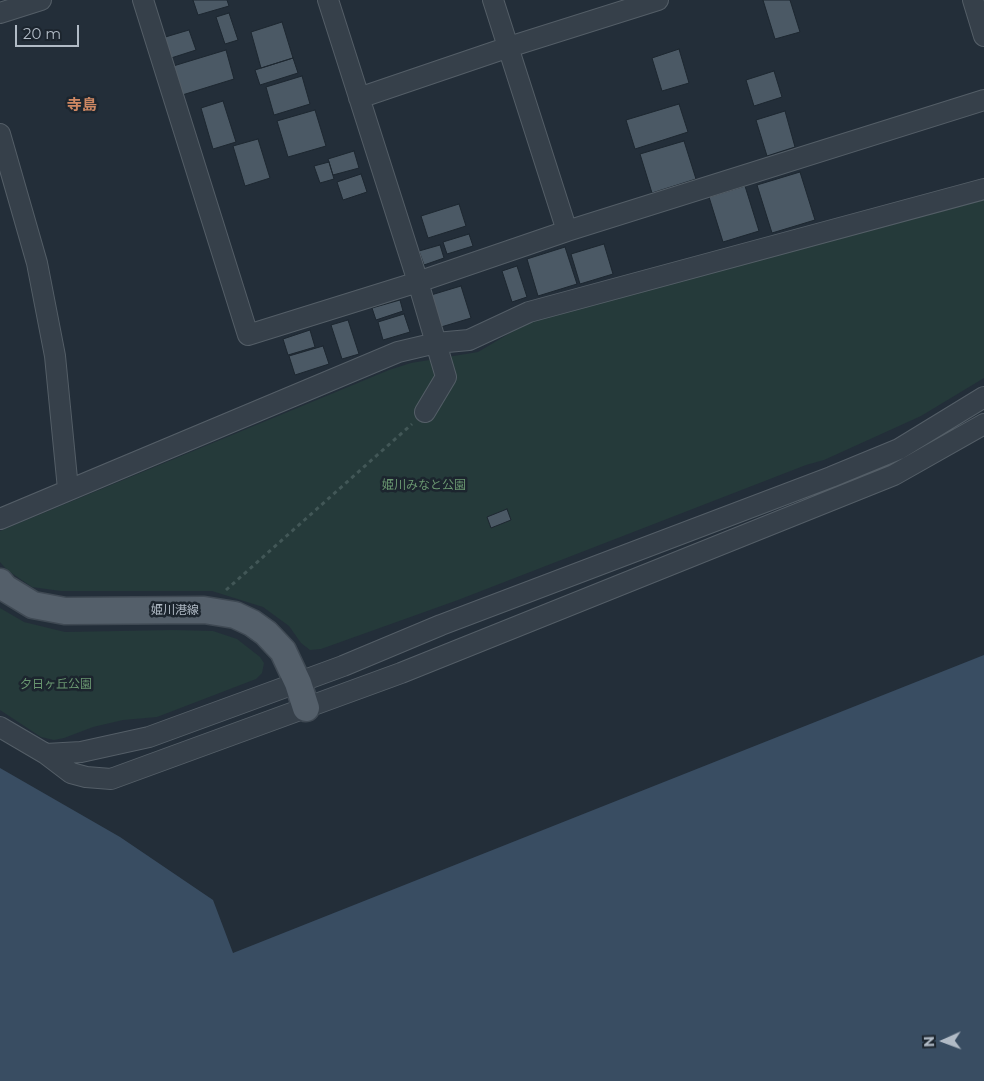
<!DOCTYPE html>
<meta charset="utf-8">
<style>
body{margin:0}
#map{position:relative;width:984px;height:1081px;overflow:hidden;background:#232e39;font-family:Montserrat,sans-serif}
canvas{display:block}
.north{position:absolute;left:919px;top:1016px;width:50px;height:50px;-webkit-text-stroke:4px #1c252e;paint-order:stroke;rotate:268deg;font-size:14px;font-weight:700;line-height:20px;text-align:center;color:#b1bbc6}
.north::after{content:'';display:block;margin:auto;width:18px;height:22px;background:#b1bbc6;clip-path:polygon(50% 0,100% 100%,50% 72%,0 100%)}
.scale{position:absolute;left:15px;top:25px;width:64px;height:22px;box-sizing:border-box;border:2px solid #b1bbc6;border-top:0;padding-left:6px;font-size:15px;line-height:18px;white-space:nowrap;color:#b1bbc6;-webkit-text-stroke:4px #1c252e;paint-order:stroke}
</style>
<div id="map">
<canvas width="984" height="1081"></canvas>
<div class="north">N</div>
<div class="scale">20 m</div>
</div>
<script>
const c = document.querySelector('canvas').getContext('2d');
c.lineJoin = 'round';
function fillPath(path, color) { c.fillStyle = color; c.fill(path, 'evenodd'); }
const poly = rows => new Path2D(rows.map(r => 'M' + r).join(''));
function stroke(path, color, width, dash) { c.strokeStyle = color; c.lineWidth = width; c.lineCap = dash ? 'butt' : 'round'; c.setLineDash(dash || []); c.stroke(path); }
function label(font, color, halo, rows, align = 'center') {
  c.font = font + ' Montserrat,"Noto Sans JP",sans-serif'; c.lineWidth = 5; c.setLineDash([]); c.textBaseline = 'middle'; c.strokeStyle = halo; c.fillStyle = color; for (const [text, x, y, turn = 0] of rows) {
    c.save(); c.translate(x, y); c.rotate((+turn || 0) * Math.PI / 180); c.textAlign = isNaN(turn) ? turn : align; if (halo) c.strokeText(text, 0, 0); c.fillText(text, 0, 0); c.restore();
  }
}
fillPath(poly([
 [984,198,984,378,921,416,824,460,806,465,458,600,321,649,310,650,301,643,289,626,263,607,212,591,61,591,32,587,7,570,0,562,0,531,389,370,411,363,478,352,505,336,532,321,730,268],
 [0,608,24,622,65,632,173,630,213,631,237,639,260,657,264,663,262,673,256,679,157,717,123,720,93,727,64,738,54,740,41,737,0,710]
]), '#253a3a');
fillPath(poly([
 [984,655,984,1081,0,1081,0,768,120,837,213,900,233,953]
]), '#394d62');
const building = poly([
 [193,0,227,0,229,6,198,15,193,0],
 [763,0,790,0,800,32,775,39,763,0],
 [229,13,238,40,225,44,216,17,229,13],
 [282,22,293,58,261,68,251,32,282,22],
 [189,30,196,50,168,59,162,38,189,30],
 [679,49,689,83,662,91,652,58,679,49],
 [226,50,234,79,179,96,170,67,226,50],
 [293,58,298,73,260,85,255,70,293,58],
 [774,71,782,97,754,106,746,80,774,71],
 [302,76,310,104,274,115,266,87,302,76],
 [223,101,236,142,213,149,201,108,223,101],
 [679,104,688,132,635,149,626,120,679,104],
 [315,110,326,146,288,157,277,121,315,110],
 [785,111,795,147,767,156,756,120,785,111],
 [258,139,270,178,245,186,233,146,258,139],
 [684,141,696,179,652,193,640,154,684,141],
 [354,151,359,168,333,175,328,159,354,151],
 [329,162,334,179,320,183,314,166,329,162],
 [800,172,815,220,772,233,757,185,800,172],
 [361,174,367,192,343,200,337,182,361,174],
 [745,186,759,231,723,242,709,197,745,186],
 [459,204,466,226,428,238,421,216,459,204],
 [469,234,473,246,447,254,443,242,469,234],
 [604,244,613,274,580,284,571,254,604,244],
 [440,245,444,258,424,265,419,251,440,245],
 [565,247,577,284,538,296,527,259,565,247],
 [517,266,527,297,512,302,502,271,517,266],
 [461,286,471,318,441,327,431,295,461,286],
 [400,300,403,311,376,320,372,308,400,300],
 [404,314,410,332,383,340,378,322,404,314],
 [348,320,359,354,342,359,331,325,348,320],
 [310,330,315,347,288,355,283,339,310,330],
 [323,346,329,364,295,375,289,356,323,346],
 [507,509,511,520,491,528,487,517,507,509]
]);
fillPath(building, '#4b5965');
stroke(building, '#1d2730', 1);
const minor = poly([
 [143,0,248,335,418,282,567,231,984,100],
 [328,0,418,282,446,377,425,412],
 [493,0,567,231],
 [973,0,984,36],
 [0,13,41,0],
 [359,98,509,47,658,0],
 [0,134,37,263,55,356,68,489],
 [0,519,398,352,436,343,469,340,529,312,984,189],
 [0,727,46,754,71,773,86,777,111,779,401,673,894,475,984,424],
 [46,754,81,752,149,737,343,666,441,625,831,477,899,449,984,397]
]);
const major = poly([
 [0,582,5,588,33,605,65,611,204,610,235,615,252,623,266,633,283,651,298,683,306,708]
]);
stroke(minor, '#545e67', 22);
stroke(major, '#3f4953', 29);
stroke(poly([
 [226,590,412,424]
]), '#425757', 3, [4, 4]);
stroke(minor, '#36404a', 20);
stroke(major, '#545f6a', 26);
label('12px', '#699670', '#1c252e', [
 ["姫川みなと公園",424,485],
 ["夕日ヶ丘公園",56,684]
]);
label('12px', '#b1bbc6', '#1c252e', [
 ["姫川港線",175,610]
]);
label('bold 15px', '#cf8863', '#1c252e', [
 ["寺島",82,106]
]);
</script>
